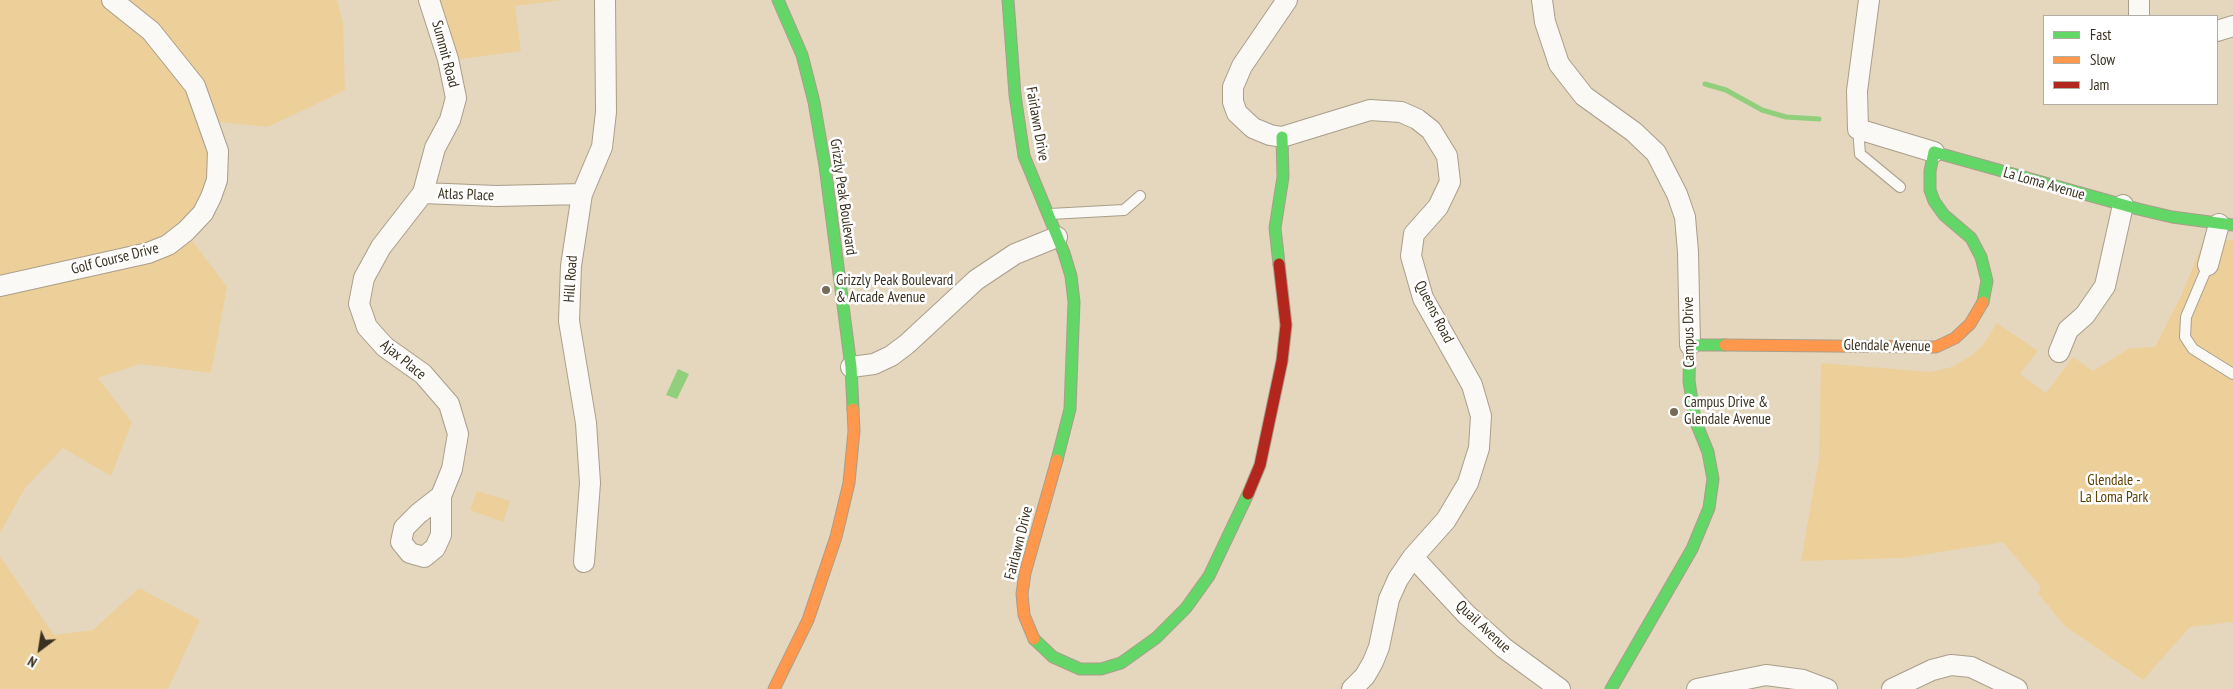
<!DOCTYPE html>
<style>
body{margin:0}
#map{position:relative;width:2233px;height:689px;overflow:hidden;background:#e5d7be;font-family:"PT Sans Narrow",sans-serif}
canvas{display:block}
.legend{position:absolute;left:2043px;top:15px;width:175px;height:90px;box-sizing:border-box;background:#fff;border:1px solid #b0ada5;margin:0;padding:6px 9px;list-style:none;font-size:15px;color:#3a311f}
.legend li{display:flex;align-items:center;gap:10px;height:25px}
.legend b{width:25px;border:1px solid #b0ada5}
.north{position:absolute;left:15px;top:624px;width:50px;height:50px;-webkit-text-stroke:4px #fff;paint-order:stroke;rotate:211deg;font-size:14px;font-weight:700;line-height:20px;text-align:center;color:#3a311f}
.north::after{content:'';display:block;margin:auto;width:18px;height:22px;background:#3a311f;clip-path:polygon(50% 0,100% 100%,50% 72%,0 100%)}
</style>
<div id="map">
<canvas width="2233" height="689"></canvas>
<ul class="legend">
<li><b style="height:6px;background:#63d668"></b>Fast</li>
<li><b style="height:6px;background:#ff974d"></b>Slow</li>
<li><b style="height:6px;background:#b3261e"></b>Jam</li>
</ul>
<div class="north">N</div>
</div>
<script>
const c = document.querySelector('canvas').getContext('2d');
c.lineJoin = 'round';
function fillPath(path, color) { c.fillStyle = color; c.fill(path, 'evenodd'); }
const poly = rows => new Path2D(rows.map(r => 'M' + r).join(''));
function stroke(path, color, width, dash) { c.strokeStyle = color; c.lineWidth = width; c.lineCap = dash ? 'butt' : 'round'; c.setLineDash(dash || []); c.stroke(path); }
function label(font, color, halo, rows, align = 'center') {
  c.font = font + ' "PT Sans Narrow",sans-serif'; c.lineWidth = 5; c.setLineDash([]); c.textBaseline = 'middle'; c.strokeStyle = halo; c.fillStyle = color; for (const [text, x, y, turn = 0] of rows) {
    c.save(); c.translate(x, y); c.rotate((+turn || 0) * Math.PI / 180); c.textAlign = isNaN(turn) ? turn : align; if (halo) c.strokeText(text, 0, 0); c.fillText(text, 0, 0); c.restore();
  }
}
fillPath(poly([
 [0,0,337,0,343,23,345,90,268,127,210,121,217,180,186,232,227,287,211,373,140,364,98,378,132,422,111,476,63,448,25,488,0,533],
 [436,0,562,0,515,6,521,51,455,60],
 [2204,240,2233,240,2233,622,2190,627,2143,680,2064,625,2038,593,2041,587,2003,542,1904,558,1801,561,1819,458,1821,363,1930,372,1952,367,1972,355,1983,345,1997,323,2038,351,2020,374,2046,393,2073,357,2093,371,2130,348,2155,347,2181,296],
 [477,491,510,501,503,522,470,510],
 [0,556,54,635,93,630,139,588,200,620,168,689,0,689]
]), '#edcf9a');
fillPath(poly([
 [678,369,689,374,677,399,666,395]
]), '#92cf7c');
stroke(poly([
 [1705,84,1726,90,1762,110,1786,117,1819,119]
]), '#92cf7c', 5);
const lane = poly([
 [1858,129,1860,154,1900,187],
 [1050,214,1124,210,1140,196],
 [2208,265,2186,317,2185,337,2193,349,2233,374]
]);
const street = poly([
 [1287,0,1242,66,1233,87,1233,102,1237,113,1253,128,1270,135,1282,137,1370,110,1401,112,1417,119,1431,130,1447,156,1450,182,1438,207,1414,234,1411,256,1423,298,1472,385,1481,416,1479,448,1468,483,1446,520,1413,557,1398,579,1389,599,1379,647,1373,662,1365,676,1352,689],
 [1542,0,1545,22,1559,64,1584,96,1634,132,1656,153,1677,194,1685,217,1688,252,1690,345],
 [1869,0,1857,91,1858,129,1934,152],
 [2139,0,2139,16],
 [2217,31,2233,26],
 [423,193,435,148,450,120,456,98,448,59,429,0],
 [2208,265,2219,224],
 [0,286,148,253,168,245,186,231,203,213,211,197,217,180,218,151,195,86,151,31,112,0],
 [2059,352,2068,330,2085,315,2105,286,2123,205],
 [851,367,874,364,891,356,907,344,976,280,1015,254,1057,237],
 [441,496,418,514,404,528,401,542,410,553,424,557,435,548,441,535,441,496,452,469,458,434,449,404,423,374,385,347,367,327,359,304,364,278,381,247,423,193,496,196,582,194],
 [1413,557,1466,614,1504,648,1560,689],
 [584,562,590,483,586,423,569,321,571,266,582,194,602,147,606,112,605,0],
 [1697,689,1766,675,1803,680,1827,689],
 [1892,689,1932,670,1951,665,1971,667,2017,689]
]);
const fast = poly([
 [778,0,802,55,814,102,825,166,851,367,853,409],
 [1008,0,1015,95,1024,156,1064,253,1071,276,1074,302,1070,409,1057,460],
 [1279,264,1275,228,1283,177,1282,137],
 [1983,302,1987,281,1981,257,1971,238,1944,215,1934,201,1930,190,1930,171,1934,152,2138,209,2172,217,2233,225],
 [1034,639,1053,657,1080,669,1101,669,1121,663,1156,638,1186,608,1209,576,1248,494],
 [1611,689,1692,549,1709,508,1713,479,1708,452,1695,420,1689,381,1690,345,1725,345]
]);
const slow = poly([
 [1725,345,1936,347,1955,338,1970,324,1983,302],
 [1034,639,1024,615,1022,594,1025,573,1057,460],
 [774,689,808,620,836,537,849,483,854,431,853,409]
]);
const jam = poly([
 [1248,494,1260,465,1282,361,1286,325,1279,264]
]);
stroke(lane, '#a99e8b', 12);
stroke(street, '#a99e8b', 22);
stroke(fast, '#a99e8b', 13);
stroke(slow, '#a99e8b', 13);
stroke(jam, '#a99e8b', 13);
stroke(lane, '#fbf9f5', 10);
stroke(street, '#fbf9f5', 20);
stroke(fast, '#63d668', 11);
stroke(slow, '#ff974d', 11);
stroke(jam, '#b3261e', 11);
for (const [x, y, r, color] of [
 [826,290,5,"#766b57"],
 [1674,412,5,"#766b57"]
]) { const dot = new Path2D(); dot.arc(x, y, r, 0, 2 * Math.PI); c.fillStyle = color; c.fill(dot); stroke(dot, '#fff', 2); }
label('15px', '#3a311f', '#fff', [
 ["Summit Road",445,54,75],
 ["Fairlawn Drive",1037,124,80],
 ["La Loma Avenue",2044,184,16],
 ["Atlas Place",466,195,2],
 ["Grizzly Peak Boulevard",843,197,82],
 ["Golf Course Drive",115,259,-14],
 ["Hill Road",571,279,-86],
 ["Queens Road",1434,312,63],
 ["Campus Drive",1689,332,-91],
 ["Glendale Avenue",1887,346,1],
 ["Ajax Place",403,360,39],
 ["Fairlawn Drive",1019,543,-76],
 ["Quail Avenue",1483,627,43]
]);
label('15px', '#3a311f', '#fff', [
 ["Grizzly Peak Boulevard",836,281],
 ["& Arcade Avenue",836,298],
 ["Campus Drive &",1684,403],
 ["Glendale Avenue",1684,420]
], 'left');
label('15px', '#5c4103', '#fff', [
 ["Glendale -",2114,481],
 ["La Loma Park",2114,498]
]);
</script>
